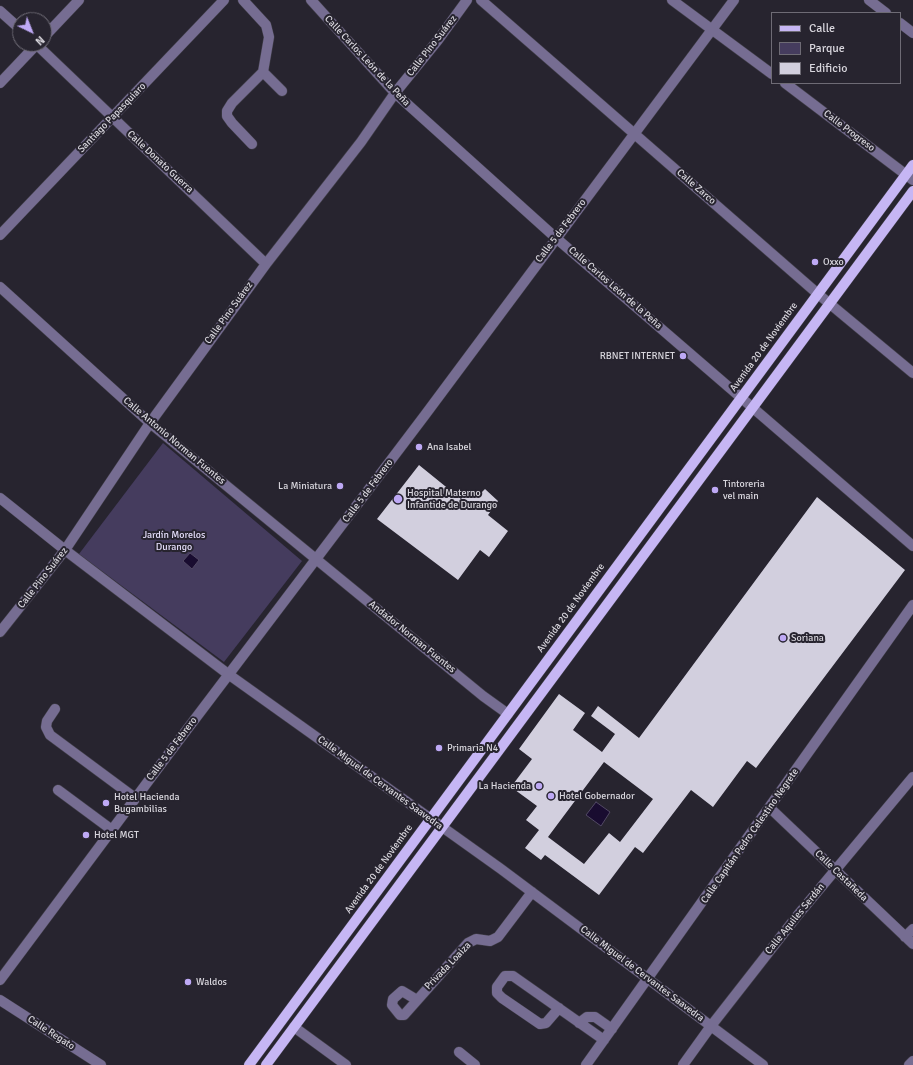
<!DOCTYPE html>
<meta charset="utf-8">
<style>
body{margin:0}
#map{position:relative;width:913px;height:1065px;overflow:hidden;background:#27242f;font-family:Signika,sans-serif}
canvas{display:block}
.legend{position:absolute;left:771px;top:12px;width:130px;height:72px;box-sizing:border-box;background:#27242f;border:1px solid #6e6b75;margin:0;padding:5px 7px;list-style:none;font-size:12px;color:#d8d6dd}
.legend li{display:flex;align-items:center;gap:8px;height:20px}
.legend b{width:20px;border:1px solid #6e6b75}
.north{position:absolute;left:12px;top:12px;width:40px;height:40px;box-sizing:border-box;background:#27242f;border:1px solid #6e6b75;border-radius:50%;rotate:137deg;font-size:11px;font-weight:700;line-height:16px;text-align:center;color:#d8d6dd}
.north::after{content:'';display:block;margin:auto;width:14px;height:18px;background:#bea9f5;clip-path:polygon(50% 0,100% 100%,50% 72%,0 100%)}
</style>
<div id="map">
<canvas width="913" height="1065"></canvas>
<ul class="legend">
<li><b style="height:5px;background:#c6b6f4"></b>Calle</li>
<li><b style="height:11px;background:#453c5e"></b>Parque</li>
<li><b style="height:11px;background:#d2cfde"></b>Edificio</li>
</ul>
<div class="north">N</div>
</div>
<script>
const c = document.querySelector('canvas').getContext('2d');
c.lineJoin = 'round';
function fillPath(path, color) { c.fillStyle = color; c.fill(path, 'evenodd'); }
const poly = rows => new Path2D(rows.map(r => 'M' + r).join(''));
function stroke(path, color, width, dash) { c.strokeStyle = color; c.lineWidth = width; c.lineCap = dash ? 'butt' : 'round'; c.setLineDash(dash || []); c.stroke(path); }
function label(font, color, halo, rows, align = 'center') {
  c.font = font + ' Signika,sans-serif'; c.lineWidth = 4; c.setLineDash([]); c.textBaseline = 'middle'; c.strokeStyle = halo; c.fillStyle = color; for (const [text, x, y, turn = 0] of rows) {
    c.save(); c.translate(x, y); c.rotate((+turn || 0) * Math.PI / 180); c.textAlign = isNaN(turn) ? turn : align; if (halo) c.strokeText(text, 0, 0); c.fillText(text, 0, 0); c.restore();
  }
}
fillPath(poly([
 [163,443,302,561,224,662,79,554]
]), '#453c5e');
const water = poly([
 [190,553,199,560,192,569,183,561,190,553],
 [596,802,610,812,601,826,586,815,596,802]
]);
fillPath(water, '#190c30');
stroke(water, '#524964', 1);
fillPath(poly([
 [419,465,461,499,470,489,477,497,485,489,498,501,488,515,508,531,489,557,480,550,458,580,377,519],
 [817,497,905,570,756,768,747,761,713,807,691,790,643,853,635,847,599,895,545,855,541,860,525,848,539,830,526,820,537,806,511,787,532,759,519,749,559,694,585,713,573,730,602,752,615,734,591,716,598,706,639,738],
 [604,762,653,799,620,842,609,833,584,864,548,837]
]), '#d2cfde');
const minor = poly([
 [243,0,266,25,269,37,263,72,232,103,227,111,227,116,232,123,252,144],
 [311,0,395,93,556,238,913,546],
 [481,0,818,294,913,373],
 [672,0,772,74],
 [869,0,886,13],
 [0,11,20,29],
 [900,23,913,33],
 [44,37,79,0],
 [36,44,266,264],
 [263,72,282,91],
 [0,83,37,44],
 [785,83,913,180],
 [0,235,224,0],
 [0,287,150,423,483,696,508,714],
 [0,498,65,550,228,674,501,869,763,1065],
 [0,632,65,550,150,423,266,264,361,142,395,93,438,40,467,0],
 [55,709,47,721,46,727,50,735,135,798],
 [58,790,112,830],
 [770,808,913,944],
 [905,937,913,929],
 [0,980,170,752,425,415,734,0],
 [0,1000,101,1065],
 [417,1000,402,991,393,999,392,1005,400,1015,404,1015,468,943,476,939,490,941,498,937,532,892],
 [559,1008,546,1023,540,1024,502,998,497,993,497,987,505,976,513,976,604,1040],
 [579,1023,587,1017,595,1017,612,1029],
 [294,1027,346,1065],
 [459,1052,475,1065],
 [586,1065,913,605],
 [683,1065,711,1026,797,916,913,777],
 [909,1065,913,1061]
]);
const major = poly([
 [249,1065,913,165],
 [266,1065,913,191]
]);
stroke(minor, '#43404b', 11);
stroke(major, '#43404b', 11);
stroke(minor, '#766d92', 10);
stroke(major, '#c6b6f4', 10);
for (const [x, y, r, color] of [
 [815,262,4,"#bea9f5"],
 [683,356,4,"#bea9f5"],
 [419,447,4,"#bea9f5"],
 [340,486,4,"#bea9f5"],
 [715,490,4,"#bea9f5"],
 [398,499,5,"#bea9f5"],
 [783,638,4,"#bea9f5"],
 [439,748,4,"#bea9f5"],
 [539,786,4,"#bea9f5"],
 [551,796,4,"#bea9f5"],
 [106,803,4,"#bea9f5"],
 [86,835,4,"#bea9f5"],
 [188,982,4,"#bea9f5"]
]) { const dot = new Path2D(); dot.arc(x, y, r, 0, 2 * Math.PI); c.fillStyle = color; c.fill(dot); stroke(dot, '#27242f', 1.5); }
label('10px', '#d8d6dd', '#27242f', [
 ["Calle Pino Suárez",432,46,-52],
 ["Calle Carlos León de la Peña",367,61,47],
 ["Santiago Papasquiaro",112,118,-46],
 ["Calle Progreso",849,131,37],
 ["Calle Donato Guerra",160,162,43],
 ["Calle Zarco",696,187,41],
 ["Calle 5 de Febrero",561,231,-53],
 ["Calle Carlos León de la Peña",615,288,41],
 ["Calle Pino Suárez",229,313,-54],
 ["Avenida 20 de Noviembre",764,347,-54],
 ["Calle Antonio Norman Fuentes",174,441,40],
 ["Calle 5 de Febrero",368,491,-53],
 ["Calle Pino Suárez",43,578,-52],
 ["Avenida 20 de Noviembre",571,608,-54],
 ["Andador Norman Fuentes",412,637,39],
 ["Calle 5 de Febrero",172,749,-53],
 ["Calle Miguel de Cervantes Saavedra",380,783,36],
 ["Calle Capitán Pedro Celestino Negrete",750,836,-55],
 ["Avenida 20 de Noviembre",379,869,-54],
 ["Calle Castañeda",841,876,44],
 ["Calle Aquiles Serdán",795,919,-51],
 ["Privada Loaiza",448,966,-46],
 ["Calle Miguel de Cervantes Saavedra",642,974,37],
 ["Calle Regato",51,1033,33]
]);
label('10px', '#d8d6dd', '#27242f', [
 ["Oxxo",823,262],
 ["RBNET INTERNET",675,356,"right"],
 ["Ana Isabel",427,447],
 ["Tintoreria",723,484],
 ["vel main",723,496],
 ["La Miniatura",332,486,"right"],
 ["Hospital Materno",407,493],
 ["Infantide de Durango",407,505],
 ["Soriana",791,638],
 ["Primaria N4",447,748],
 ["La Hacienda",531,786,"right"],
 ["Hotel Gobernador",559,796],
 ["Hotel Hacienda",114,797],
 ["Bugambilias",114,809],
 ["Hotel MGT",94,835],
 ["Waldos",196,982]
], 'left');
label('10px', '#e3dcf9', '#27242f', [
 ["Jardín Morelos",174,535],
 ["Durango",174,547]
]);
</script>
